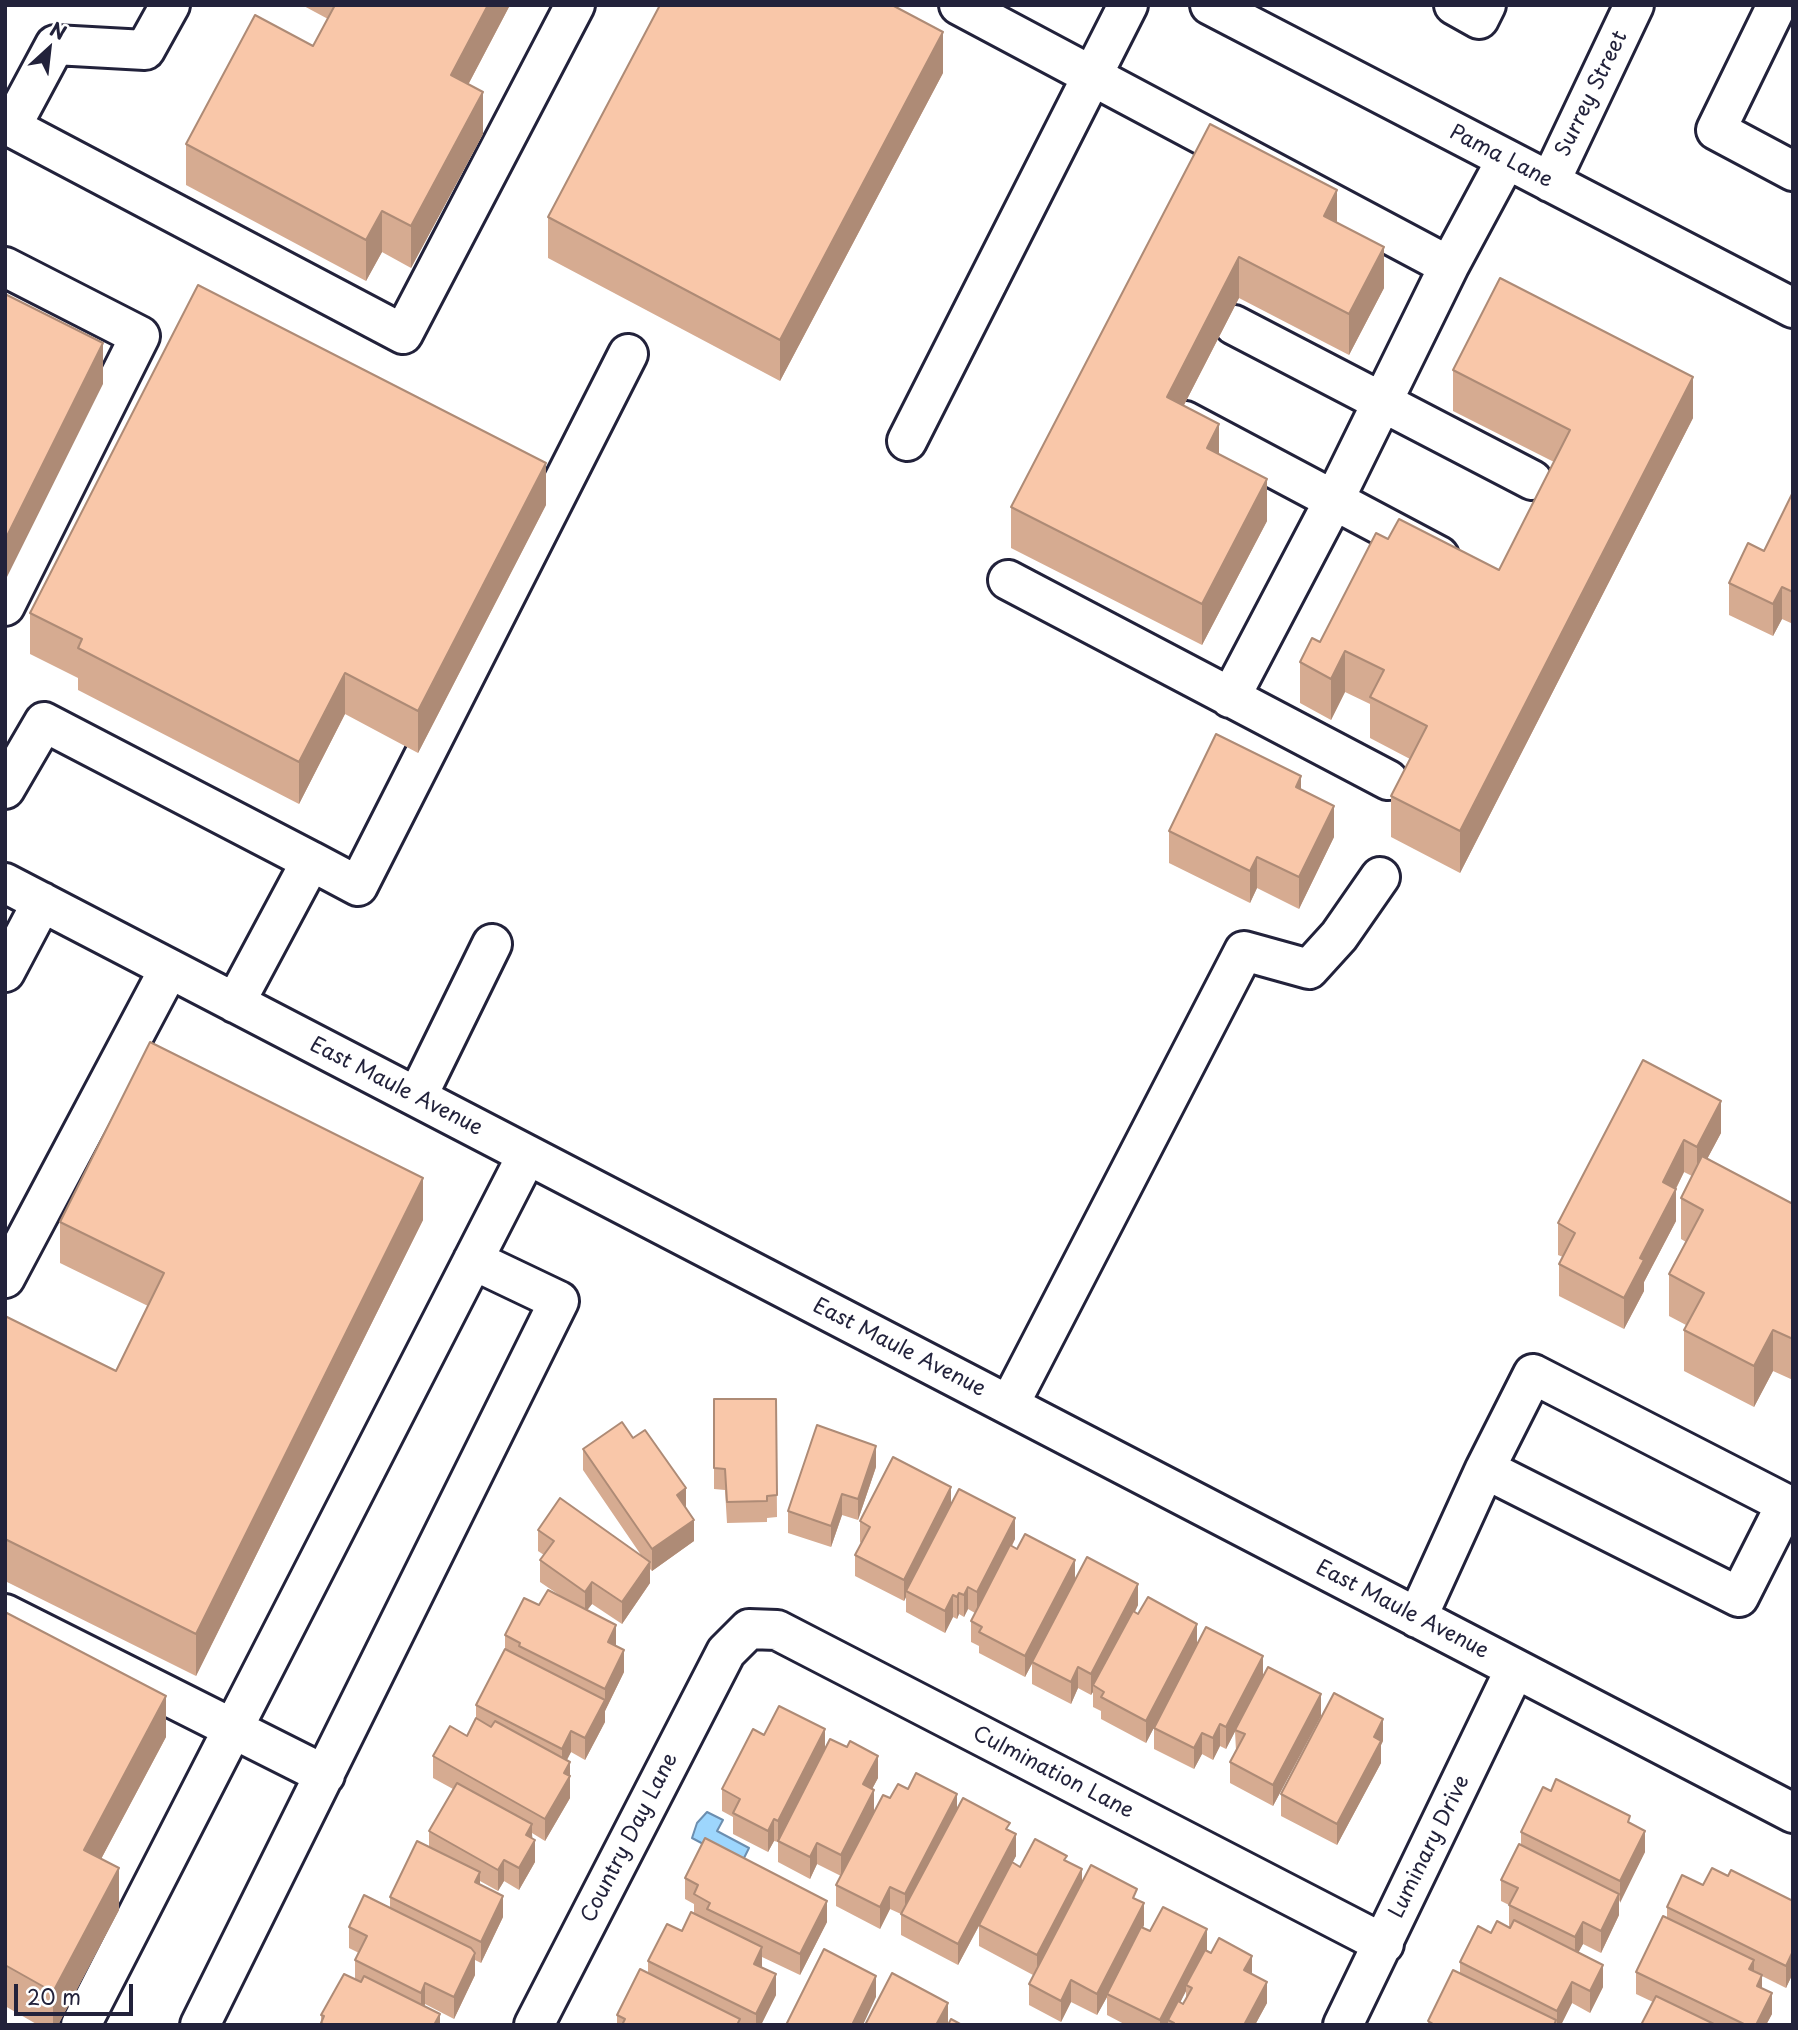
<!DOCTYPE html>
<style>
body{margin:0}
#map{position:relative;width:1798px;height:2030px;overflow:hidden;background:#fff;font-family:"Playpen Sans",sans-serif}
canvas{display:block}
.frame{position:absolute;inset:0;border:7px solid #22223b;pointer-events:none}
.north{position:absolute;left:14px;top:14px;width:70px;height:70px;-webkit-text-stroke:5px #fff;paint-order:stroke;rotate:27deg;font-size:19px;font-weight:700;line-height:28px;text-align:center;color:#22223b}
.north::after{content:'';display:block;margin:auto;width:24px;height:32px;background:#22223b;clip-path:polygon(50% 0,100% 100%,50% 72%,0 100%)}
.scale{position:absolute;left:14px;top:1984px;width:119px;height:32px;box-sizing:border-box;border:4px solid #22223b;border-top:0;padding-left:9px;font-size:21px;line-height:24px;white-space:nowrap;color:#22223b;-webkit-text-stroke:5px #fff;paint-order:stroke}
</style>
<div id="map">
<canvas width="1798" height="2030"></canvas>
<div class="frame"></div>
<div class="north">N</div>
<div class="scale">20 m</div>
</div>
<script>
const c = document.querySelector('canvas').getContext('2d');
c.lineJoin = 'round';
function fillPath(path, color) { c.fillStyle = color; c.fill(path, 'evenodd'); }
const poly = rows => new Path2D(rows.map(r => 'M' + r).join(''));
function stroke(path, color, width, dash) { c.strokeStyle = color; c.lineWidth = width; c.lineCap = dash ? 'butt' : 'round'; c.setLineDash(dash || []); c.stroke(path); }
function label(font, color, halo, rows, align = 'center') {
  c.font = font + ' "Playpen Sans",sans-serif'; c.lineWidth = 7; c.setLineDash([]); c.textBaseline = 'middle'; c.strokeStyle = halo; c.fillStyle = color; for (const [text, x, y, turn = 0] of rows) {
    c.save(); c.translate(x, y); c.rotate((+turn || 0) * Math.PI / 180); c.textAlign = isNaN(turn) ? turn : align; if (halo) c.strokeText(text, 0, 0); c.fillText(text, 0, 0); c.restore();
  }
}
const water = poly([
 [707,1812,723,1820,717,1831,749,1848,741,1864,692,1838,697,1823,707,1812]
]);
fillPath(water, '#9dd6fd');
stroke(water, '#6c8eaf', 2);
const minor = poly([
 [959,5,1449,266],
 [1210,5,1793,308],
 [1454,5,1479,19,1486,5],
 [1777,5,1716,130,1793,171],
 [5,124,11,127,55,45,145,50,170,5],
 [11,127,403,334,575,5],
 [1550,182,1634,5],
 [5,267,140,336,5,606],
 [1234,325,1532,480],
 [1185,421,1439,556],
 [907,441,1128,5],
 [1008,580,1388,780],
 [1230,698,1334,500,1449,266,1506,160],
 [5,789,44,722,311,861,235,1003],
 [311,861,358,886,628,354],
 [5,883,1793,1813],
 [5,972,42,902],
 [417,1097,492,944],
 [5,1278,169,969],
 [1009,1405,1244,951,1309,969,1339,936,1380,877],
 [5,1614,325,1775],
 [1417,1618,1485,1469,1533,1374,1786,1504,1739,1597,1485,1469],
 [81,2025,527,1155],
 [200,2025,559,1301,473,1260],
 [534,2025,726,1652,749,1629,777,1630,1384,1944],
 [1343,2025,1515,1669]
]);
stroke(minor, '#22223b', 44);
stroke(minor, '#fff', 38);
fillPath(poly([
 [302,5,510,5,468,85,483,134,411,268,382,252,366,281,186,185,186,144,313,46,328,19],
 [943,73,780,381,548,258,548,217],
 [1210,124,1337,223,1384,288,1349,355,1239,298,1184,405,1267,521,1202,645,1011,548,1011,507],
 [1453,370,1693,418,1460,873,1391,837,1391,796,1410,759,1370,738,1370,704,1345,692,1331,720,1300,703,1300,662,1320,642,1388,539,1499,570,1554,462,1453,411],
 [1793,492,1793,624,1782,619,1773,636,1729,615,1729,583,1764,551],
 [546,505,418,753,345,714,299,804,78,690,78,678,30,654,30,613],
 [1301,789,1334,837,1299,909,1257,888,1250,903,1169,863,1169,831],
 [1643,1060,1721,1133,1707,1159,1793,1204,1793,1380,1773,1371,1754,1407,1684,1371,1684,1330,1686,1325,1669,1316,1669,1274,1686,1242,1681,1239,1681,1198,1692,1176,1684,1172,1676,1189,1676,1221,1644,1282,1644,1291,1624,1329,1559,1296,1559,1264,1563,1257,1558,1255,1558,1223],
 [423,1220,196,1676,5,1581,5,1316,116,1371,148,1306,60,1263,60,1222],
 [714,1399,776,1399,777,1517,767,1518,767,1522,727,1523,725,1490,714,1489],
 [633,1438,686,1508,694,1541,652,1571,650,1569,650,1583,622,1624,592,1604,587,1610,616,1646,624,1672,605,1711,605,1722,585,1760,571,1752,566,1760,570,1762,570,1798,545,1841,532,1833,535,1862,519,1890,504,1881,498,1891,480,1881,480,1885,503,1917,481,1963,475,1960,475,1975,454,2019,425,2004,425,2006,440,2025,321,2025,321,2015,355,1980,355,1960,359,1953,349,1948,349,1927,390,1908,390,1897,429,1847,429,1831,453,1789,433,1778,433,1756,467,1736,476,1718,476,1705,505,1649,505,1635,539,1605,562,1597,540,1582,540,1560,544,1555,538,1551,538,1530,641,1555,583,1470,583,1449],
 [876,1467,858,1520,842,1515,831,1547,788,1533,788,1511],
 [951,1502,1015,1539,1012,1546,1075,1579,1138,1605,1135,1612,1263,1677,1321,1716,1273,1806,1230,1783,1230,1762,1236,1751,1235,1731,1226,1749,1220,1746,1213,1760,1202,1754,1194,1769,1154,1749,1154,1728,1176,1684,1146,1743,1101,1719,1101,1711,1093,1707,1093,1692,1091,1695,1078,1688,1071,1704,1032,1684,1032,1664,1025,1677,979,1653,979,1646,971,1642,971,1621,975,1613,968,1609,964,1617,959,1614,957,1619,953,1617,945,1633,906,1612,906,1597,904,1601,855,1576,855,1555,861,1543,860,1542,860,1521],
 [5,1612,166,1737,101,1859,119,1910,58,2025,38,2025,5,2006],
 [764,1735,825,1750,878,1778,872,1789,874,1812,890,1798,957,1810,1010,1831,1016,1856,1012,1863,1020,1867,1067,1862,1082,1881,1137,1900,1144,1925,1143,1928,1150,1931,1207,1951,1252,1974,1267,2003,1255,2025,1126,2025,1107,2015,1107,1997,1097,2015,1071,2002,1061,2022,1029,2005,1029,1984,1033,1975,979,1946,979,1926,958,1965,901,1935,901,1914,890,1909,880,1929,836,1906,836,1885,841,1876,817,1864,810,1879,778,1862,778,1842,774,1841,768,1852,733,1834,733,1817,722,1811,722,1789],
 [1186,1991,1186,1999,1183,2004,1180,2002],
 [1383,1741,1381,1745,1381,1763,1337,1845,1281,1816,1281,1794],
 [1551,1791,1630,1823,1645,1852,1619,1902,1619,1915,1601,1953,1583,1944,1578,1952,1603,1987,1590,2013,1572,2003,1561,2025,1428,2025,1428,2021,1460,1973,1460,1962,1491,1933,1510,1928,1509,1927,1509,1905,1501,1901,1501,1880,1521,1845,1521,1832],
 [1728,1876,1793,1901,1793,1973,1786,1988,1762,1976,1762,1988,1772,2014,1766,2025,1641,2025,1653,2002,1636,1994,1636,1972,1667,1918,1667,1907,1703,1885],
 [685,1878,827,1922,800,1975,762,1957,762,1967,776,1995,761,2025,617,2025,617,2015,648,1973,648,1961,682,1931,694,1914,694,1904,685,1899]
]), '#d6ab91');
fillPath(poly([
 [488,5,510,5,451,117,451,75],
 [943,32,943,73,780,381,780,340],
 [483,92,483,134,411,268,411,226],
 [1337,190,1337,231,1324,216],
 [382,211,382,252,366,281,366,240],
 [1384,247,1384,288,1349,355,1349,314],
 [1239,257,1239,298,1167,438,1167,397],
 [103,343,103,384,5,581,5,540],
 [1693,377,1693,418,1460,873,1460,831],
 [1219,424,1219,465,1207,448],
 [546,463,546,505,418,753,418,711],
 [1267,479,1267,521,1202,645,1202,604],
 [1782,587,1782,619,1773,636,1773,604],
 [1345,651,1345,692,1331,720,1331,679],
 [345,673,345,714,299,804,299,762],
 [1301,776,1301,808,1296,787],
 [1334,806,1334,837,1299,909,1299,877],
 [1257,857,1257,888,1250,903,1250,871],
 [1721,1101,1721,1133,1697,1178,1697,1147],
 [1684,1140,1684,1172,1663,1214,1663,1182],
 [423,1178,423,1220,196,1676,196,1634],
 [1676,1189,1676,1221,1644,1282,1644,1291,1624,1329,1624,1298,1640,1258],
 [1773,1330,1773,1371,1754,1407,1754,1366],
 [1793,1339,1793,1380,1792,1381,1792,1340],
 [876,1446,876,1467,858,1520,858,1499],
 [951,1487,951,1509,906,1591,906,1597,904,1601,904,1580],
 [686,1488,686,1510,677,1495],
 [842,1494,842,1515,831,1547,831,1526],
 [1015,1518,1015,1539,977,1614,977,1592],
 [694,1520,694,1541,652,1571,652,1549],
 [1075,1560,1075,1581,1025,1677,1025,1656],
 [650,1562,650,1583,622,1624,622,1602],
 [592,1582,592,1604,585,1613,585,1592],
 [1138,1584,1138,1605,1096,1687,1093,1685,1093,1692,1091,1695,1091,1674],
 [968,1587,968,1609,964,1617,964,1595],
 [959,1593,959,1614,957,1619,957,1597],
 [953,1595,953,1617,945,1633,945,1611],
 [1197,1624,1197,1645,1146,1743,1146,1721],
 [616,1625,616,1646,608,1642],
 [624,1650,624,1672,605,1711,605,1689],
 [1263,1656,1263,1678,1226,1749,1226,1727],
 [1078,1667,1078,1688,1071,1704,1071,1682],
 [1321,1694,1321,1716,1273,1806,1273,1785],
 [166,1696,166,1737,84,1891,84,1850],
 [605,1700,605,1722,585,1760,585,1738],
 [1383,1719,1383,1741,1381,1745,1381,1763,1337,1845,1337,1824,1374,1737],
 [1220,1724,1220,1746,1213,1760,1213,1738],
 [825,1729,825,1751,778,1842,778,1821],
 [571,1731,571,1752,562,1770,562,1749],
 [1202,1733,1202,1754,1194,1769,1194,1748],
 [878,1756,878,1778,863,1806,863,1784],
 [570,1762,570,1798,545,1841,545,1819,564,1773],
 [874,1790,874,1812,841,1876,841,1855],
 [957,1794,957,1816,905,1916,905,1894],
 [774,1819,774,1841,768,1852,768,1831],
 [532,1824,532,1845,535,1840,535,1862,519,1890,519,1868,526,1835],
 [1645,1831,1645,1852,1620,1903,1620,1881],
 [1016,1834,1016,1856,958,1965,958,1944],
 [817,1843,817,1864,810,1879,810,1857],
 [504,1860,504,1881,498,1891,498,1870],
 [119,1868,119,1910,58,2025,53,2025,53,1992],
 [1082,1869,1082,1891,1037,1977,1037,1955],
 [480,1872,480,1894,475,1882],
 [890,1887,890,1909,880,1929,880,1907],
 [1619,1894,1619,1915,1601,1953,1601,1931],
 [503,1896,503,1917,481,1963,481,1942],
 [827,1901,827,1922,800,1975,800,1954],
 [1144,1903,1144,1925,1108,1994,1107,1994,1107,1997,1097,2015,1097,1994],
 [1583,1922,1583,1944,1575,1959,1575,1937],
 [1207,1929,1207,1951,1189,1987,1186,1985,1186,1991,1171,2021,1168,2020,1168,2025,1160,2025,1160,2020],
 [762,1947,762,1969,754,1964],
 [1793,1951,1793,1973,1786,1988,1786,1966],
 [475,1953,475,1975,454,2019,454,1997],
 [1252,1956,1252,1977,1244,1970],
 [1754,1960,1754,1982,1749,1969],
 [1603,1965,1603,1987,1590,2013,1590,1991],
 [776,1974,776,1995,761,2025,756,2025,756,2014],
 [1762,1975,1762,1997,1757,1986],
 [876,1976,876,1997,863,2025,852,2025],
 [1071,1980,1071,2002,1061,2022,1061,2001],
 [1267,1982,1267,2003,1255,2025,1244,2025],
 [1572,1982,1572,2003,1561,2025,1557,2025,1557,2011],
 [425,1983,425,2004,421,2015,421,1993],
 [1772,1993,1772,2014,1766,2025,1756,2025],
 [948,2003,948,2025,936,2025],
 [440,2014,440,2025,434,2025]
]), '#ae8b76');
const building = poly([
 [335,5,488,5,451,75,483,92,411,226,382,211,366,240,186,144,255,15,313,46,335,5],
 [660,5,892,5,943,32,780,340,548,217,660,5],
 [1210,124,1337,190,1324,216,1384,247,1349,314,1239,257,1167,397,1219,424,1207,448,1267,479,1202,604,1011,507,1210,124],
 [1500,278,1693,377,1460,831,1391,796,1427,726,1370,697,1384,670,1345,651,1331,679,1300,662,1312,638,1320,642,1376,533,1388,539,1399,519,1499,570,1570,430,1453,370,1500,278],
 [198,285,546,463,418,711,345,673,299,762,78,648,82,639,30,613,198,285],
 [5,294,103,343,5,540,5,294],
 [1793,492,1793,592,1782,587,1773,604,1729,583,1748,543,1764,551,1793,492],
 [1216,734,1301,776,1296,787,1334,806,1299,877,1257,857,1250,871,1169,831,1216,734],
 [150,1042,423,1178,196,1634,5,1539,5,1316,116,1371,164,1273,60,1222,150,1042],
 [1643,1060,1721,1101,1697,1147,1684,1140,1663,1182,1676,1189,1640,1258,1644,1260,1624,1298,1559,1264,1575,1233,1558,1223,1643,1060],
 [1702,1156,1793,1204,1793,1339,1773,1330,1754,1366,1684,1330,1704,1293,1669,1274,1703,1210,1681,1198,1702,1156],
 [714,1399,776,1399,777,1495,767,1496,767,1501,727,1502,725,1469,714,1468,714,1399],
 [622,1422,633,1438,645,1430,686,1488,677,1495,694,1520,652,1549,583,1449,622,1422],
 [817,1425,876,1446,858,1499,842,1494,831,1526,788,1511,817,1425],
 [893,1457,951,1487,904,1580,855,1555,870,1527,860,1521,893,1457],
 [959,1489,1015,1518,977,1592,968,1587,964,1595,959,1593,957,1597,953,1595,945,1611,906,1591,959,1489],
 [560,1498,650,1562,622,1602,592,1582,585,1592,540,1560,554,1541,538,1530,560,1498],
 [1025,1534,1075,1560,1025,1656,979,1632,982,1627,971,1621,1010,1545,1017,1549,1025,1534],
 [1087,1557,1138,1584,1091,1674,1078,1667,1071,1682,1032,1662,1087,1557],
 [548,1590,616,1625,608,1642,624,1650,605,1689,519,1646,520,1643,505,1635,524,1598,539,1605,548,1590],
 [1148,1597,1197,1624,1146,1721,1101,1697,1104,1692,1093,1685,1133,1611,1138,1614,1148,1597],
 [5,1612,166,1696,84,1850,119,1868,53,1992,5,1965,5,1612],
 [1206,1627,1263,1656,1226,1727,1220,1724,1213,1738,1202,1733,1194,1748,1154,1728,1206,1627],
 [505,1649,605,1700,585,1738,571,1731,562,1749,476,1705,505,1649],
 [1268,1667,1321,1694,1273,1785,1230,1762,1245,1734,1235,1730,1268,1667],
 [1334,1693,1383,1719,1374,1737,1381,1741,1337,1824,1281,1794,1334,1693],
 [779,1706,825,1729,778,1821,774,1819,768,1831,733,1813,740,1799,722,1789,753,1729,764,1735,779,1706],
 [476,1718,491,1727,495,1721,570,1762,564,1773,570,1776,545,1819,433,1756,450,1726,467,1736,476,1718],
 [830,1739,847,1747,850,1741,878,1756,863,1784,874,1790,841,1855,817,1843,810,1857,778,1841,830,1739],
 [916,1773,957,1794,905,1894,890,1887,880,1907,836,1885,883,1795,890,1798,898,1784,908,1789,916,1773],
 [1556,1779,1630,1816,1628,1822,1645,1831,1620,1881,1521,1832,1543,1787,1551,1791,1556,1779],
 [457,1783,532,1824,526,1835,535,1840,519,1868,504,1860,498,1870,429,1831,457,1783],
 [963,1798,1010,1823,1006,1829,1016,1834,958,1944,901,1914,963,1798],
 [705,1838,827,1901,800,1954,707,1909,710,1903,694,1894,698,1885,685,1878,705,1838],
 [1035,1839,1067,1856,1064,1860,1082,1869,1037,1955,979,1925,1012,1862,1020,1867,1035,1839],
 [417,1841,480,1872,475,1882,503,1896,481,1942,390,1897,417,1841],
 [1519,1844,1619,1894,1601,1931,1583,1922,1575,1937,1509,1905,1518,1888,1501,1880,1519,1844],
 [1091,1865,1137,1889,1133,1898,1144,1903,1097,1994,1071,1980,1061,2001,1029,1984,1091,1865],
 [1712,1868,1728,1876,1731,1870,1793,1901,1793,1951,1786,1966,1667,1907,1682,1875,1703,1885,1712,1868],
 [364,1895,471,1948,475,1953,454,1997,425,1983,421,1993,355,1960,367,1936,349,1927,364,1895],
 [1163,1907,1207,1929,1160,2020,1107,1994,1141,1927,1150,1931,1163,1907],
 [691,1912,762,1947,754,1964,776,1974,756,2014,648,1961,667,1924,682,1931,691,1912],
 [1663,1916,1754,1960,1749,1969,1762,1975,1757,1986,1772,1993,1756,2025,1746,2025,1636,1972,1663,1916],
 [1514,1920,1603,1965,1590,1991,1572,1982,1557,2011,1460,1962,1478,1926,1491,1933,1497,1921,1510,1928,1514,1920],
 [1219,1938,1252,1956,1244,1970,1267,1982,1244,2025,1173,2025,1174,2023,1168,2020,1178,2001,1183,2004,1192,1988,1186,1985,1205,1950,1211,1953,1219,1938],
 [824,1949,876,1976,852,2025,786,2025,824,1949],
 [640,1969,740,2019,737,2025,622,2025,625,2019,617,2015,640,1969],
 [1453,1970,1556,2020,1554,2025,1435,2025,1428,2021,1453,1970],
 [892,1973,948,2003,936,2025,865,2025,892,1973],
 [344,1974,361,1982,364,1976,440,2014,434,2025,325,2025,321,2023,324,2016,321,2015,344,1974],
 [1656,1996,1716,2025,1641,2025,1656,1996],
 [951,2019,962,2025,948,2025,951,2019]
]);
fillPath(building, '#f9c7a9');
stroke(building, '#ae8b76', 2);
label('21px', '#22223b', '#fff', [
 ["Surrey Street",1592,94,-64],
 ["Pama Lane",1501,157,27],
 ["East Maule Avenue",396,1087,27],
 ["East Maule Avenue",899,1348,27],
 ["East Maule Avenue",1402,1610,27],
 ["Culmination Lane",1053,1773,27],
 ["Country Day Lane",630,1838,-63],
 ["Luminary Drive",1430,1847,-64]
]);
</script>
